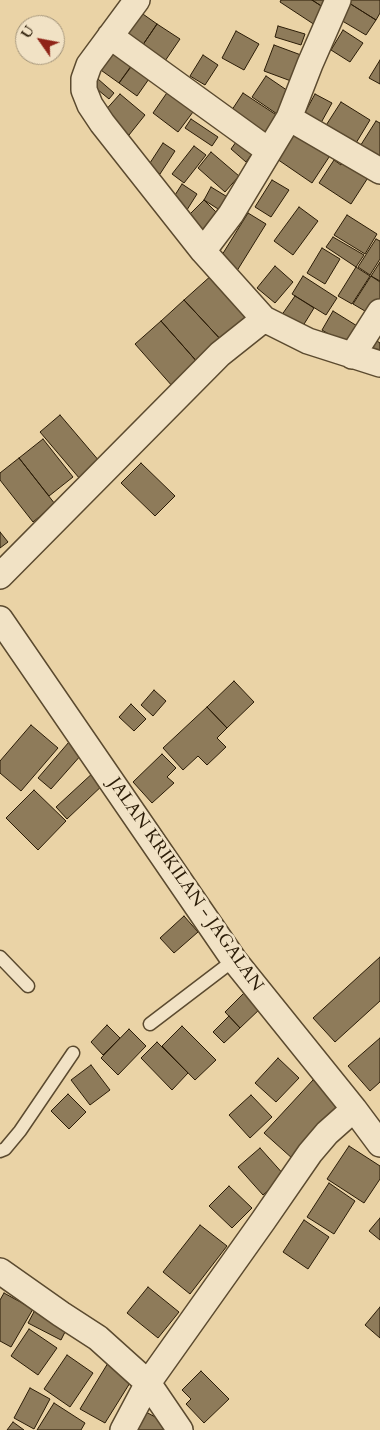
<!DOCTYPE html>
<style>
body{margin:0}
#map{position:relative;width:380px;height:1430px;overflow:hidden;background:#ead3a6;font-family:Cardo,serif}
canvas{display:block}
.north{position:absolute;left:15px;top:15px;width:50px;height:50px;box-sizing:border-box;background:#f1e2c5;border:1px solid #a29379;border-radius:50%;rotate:303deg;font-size:14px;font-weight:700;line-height:20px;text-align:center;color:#2b1c07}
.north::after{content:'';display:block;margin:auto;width:18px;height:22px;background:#8f2418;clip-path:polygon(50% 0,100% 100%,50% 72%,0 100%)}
</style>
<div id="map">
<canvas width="380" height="1430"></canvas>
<div class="north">U</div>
</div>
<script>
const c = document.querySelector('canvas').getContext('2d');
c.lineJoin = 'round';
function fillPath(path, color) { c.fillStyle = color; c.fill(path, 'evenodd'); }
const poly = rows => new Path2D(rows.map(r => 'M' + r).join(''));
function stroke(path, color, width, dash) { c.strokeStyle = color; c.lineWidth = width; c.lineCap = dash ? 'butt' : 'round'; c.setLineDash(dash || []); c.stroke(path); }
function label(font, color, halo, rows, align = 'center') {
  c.font = font + ' Cardo,serif'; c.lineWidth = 5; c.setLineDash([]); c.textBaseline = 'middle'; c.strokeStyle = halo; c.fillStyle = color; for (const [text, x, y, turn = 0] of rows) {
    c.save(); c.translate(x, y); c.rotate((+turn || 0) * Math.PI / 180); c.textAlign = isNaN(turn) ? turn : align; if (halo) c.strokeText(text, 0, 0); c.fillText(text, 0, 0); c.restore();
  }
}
const building = poly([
 [281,0,312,0,326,9,315,25,280,2,281,0],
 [312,0,331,0,326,9,312,0],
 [351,0,380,0,380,13,376,20,349,3,351,0],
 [349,3,376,20,366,35,339,19,349,3],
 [140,12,157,24,138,52,121,40,140,12],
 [157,24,180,39,165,61,138,52,157,24],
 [278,26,305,34,301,45,275,37,278,26],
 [343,30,363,43,350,62,331,50,343,30],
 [236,31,259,44,244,70,222,58,236,31],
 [115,44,136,59,119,83,98,68,115,44],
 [274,45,301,55,291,81,264,71,274,45],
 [203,55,218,65,205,85,190,76,203,55],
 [380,60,380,84,369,78,380,60],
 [134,63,151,76,137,96,119,83,134,63],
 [266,76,294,95,280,116,252,97,266,76],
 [98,79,114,93,109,99,92,85,98,79],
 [173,84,199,104,178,132,153,113,173,84],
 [243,93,278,116,262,142,226,119,243,93],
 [120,94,145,115,129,135,103,113,120,94],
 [315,94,332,103,317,130,301,120,315,94],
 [341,102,370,120,353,148,323,130,341,102],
 [191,119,218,137,212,146,185,128,191,119],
 [376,121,380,123,380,159,357,151,376,121],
 [298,128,333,151,312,183,277,159,298,128],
 [241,135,257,147,246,162,231,149,241,135],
 [163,143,175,151,160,174,148,166,163,143],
 [194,146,206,155,184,183,172,174,194,146],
 [211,152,239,176,225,192,198,168,211,152],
 [346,157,371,173,351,204,319,183,334,160,341,165,346,157],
 [272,180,289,190,271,217,255,207,272,180],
 [182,184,197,194,185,213,170,203,182,184],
 [211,187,234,201,226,214,204,200,211,187],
 [204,200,220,216,205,233,188,216,204,200],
 [299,207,318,221,293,255,274,241,299,207],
 [248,213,266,224,235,274,217,263,248,213],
 [347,215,377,234,365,254,334,235,347,215],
 [333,237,364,255,356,267,326,247,333,237],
 [376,239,380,241,380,259,370,275,358,267,376,239],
 [322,248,340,259,325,284,307,273,322,248],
 [380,262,380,281,371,276,380,262],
 [275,266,293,282,275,303,257,288,275,266],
 [356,267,370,276,352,304,338,296,356,267],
 [213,274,251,317,223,342,184,300,213,274],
 [303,276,337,298,326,315,292,294,303,276],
 [371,276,380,282,380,299,370,314,353,304,371,276],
 [295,296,314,308,301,329,281,316,295,296],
 [184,300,223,342,199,364,161,321,184,300],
 [333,311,362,329,350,347,322,330,333,311],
 [161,321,199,364,173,387,135,344,161,321],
 [371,337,380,343,380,353,362,350,371,337],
 [60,415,100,462,80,479,40,432,60,415],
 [43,439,73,477,49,496,19,458,43,439],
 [19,458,55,504,33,522,0,480,0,473,19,458],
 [141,463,175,496,155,516,121,483,141,463],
 [0,532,8,542,0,548,0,532],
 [234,681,254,702,227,728,207,707,234,681],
 [154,690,166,701,153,716,141,705,154,690],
 [131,704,146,719,134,731,119,717,131,704],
 [207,707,227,728,217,738,226,747,207,765,198,756,183,770,163,748,207,707],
 [31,725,58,748,21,791,0,773,0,761,31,725],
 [69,742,82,754,51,789,38,778,69,742],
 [162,754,176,768,167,777,174,783,152,803,133,782,162,754],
 [95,771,106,782,67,819,56,807,95,771],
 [34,790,66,821,38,850,6,818,34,790],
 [184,916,198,932,174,953,160,938,184,916],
 [380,957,380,1001,335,1042,313,1018,380,957],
 [246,991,262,1007,240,1028,225,1012,246,991],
 [229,1016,240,1028,224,1043,213,1032,229,1016],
 [107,1025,120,1038,103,1055,91,1042,107,1025],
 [182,1026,216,1060,195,1080,162,1046,182,1026],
 [129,1029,146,1046,118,1075,101,1058,129,1029],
 [380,1038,380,1082,370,1091,348,1066,380,1038],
 [157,1042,188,1073,172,1090,141,1058,157,1042],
 [278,1058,299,1078,276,1102,255,1083,278,1058],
 [91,1065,110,1090,90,1105,71,1080,91,1065],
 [313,1080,341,1107,293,1159,264,1133,313,1080],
 [68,1094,86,1112,69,1129,51,1111,68,1094],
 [251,1095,272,1117,250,1138,229,1115,251,1095],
 [349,1146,380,1166,380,1179,364,1203,327,1179,349,1146],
 [260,1148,285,1176,263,1195,238,1167,260,1148],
 [329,1183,355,1201,334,1234,307,1217,329,1183],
 [229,1186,252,1208,232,1228,209,1206,229,1186],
 [380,1218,380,1240,369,1231,380,1218],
 [304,1220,329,1237,308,1269,283,1252,304,1220],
 [200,1225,227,1246,190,1294,163,1272,200,1225],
 [148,1287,179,1312,158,1338,127,1313,148,1287],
 [4,1293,33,1309,11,1347,0,1341,0,1300,4,1293],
 [380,1307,380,1338,365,1325,380,1307],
 [35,1310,67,1328,61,1340,28,1323,35,1310],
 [29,1329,57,1348,38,1375,11,1356,29,1329],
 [67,1355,93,1373,70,1407,44,1389,67,1355],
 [108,1363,133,1378,105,1423,80,1409,108,1363],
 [201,1371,229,1399,204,1423,186,1404,191,1399,182,1390,201,1371],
 [30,1388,50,1399,34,1429,14,1418,30,1388],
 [54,1403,85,1423,81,1430,37,1430,54,1403],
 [146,1412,179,1430,135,1430,146,1412],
 [13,1422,24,1430,7,1430,13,1422]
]);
fillPath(building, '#8e7b5a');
stroke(building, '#2b1c07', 1);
const service = poly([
 [0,957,28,986],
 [150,1024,234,960],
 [0,1151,5,1149,20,1131,73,1053]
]);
const minor = poly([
 [137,0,89,65,84,79,84,90,90,105,102,123,203,251,264,319],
 [110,36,269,151],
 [289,118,380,171],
 [203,251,231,214,289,118,310,64,338,0],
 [352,356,380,312],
 [0,576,220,354,264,319,308,341,380,364],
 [0,619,234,960,354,1109,380,1144],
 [0,1271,61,1314,98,1338,148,1383,263,1221,310,1153,327,1133,354,1109],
 [123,1430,148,1383,180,1430]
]);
stroke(service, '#5b4a2f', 15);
stroke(minor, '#5b4a2f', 28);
stroke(service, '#f1e2c5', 12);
stroke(minor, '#f1e2c5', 25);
label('18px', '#2b1c07', '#f1e2c5', [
 ["JALAN KRIKILAN - JAGALAN",185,885,55]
]);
</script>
